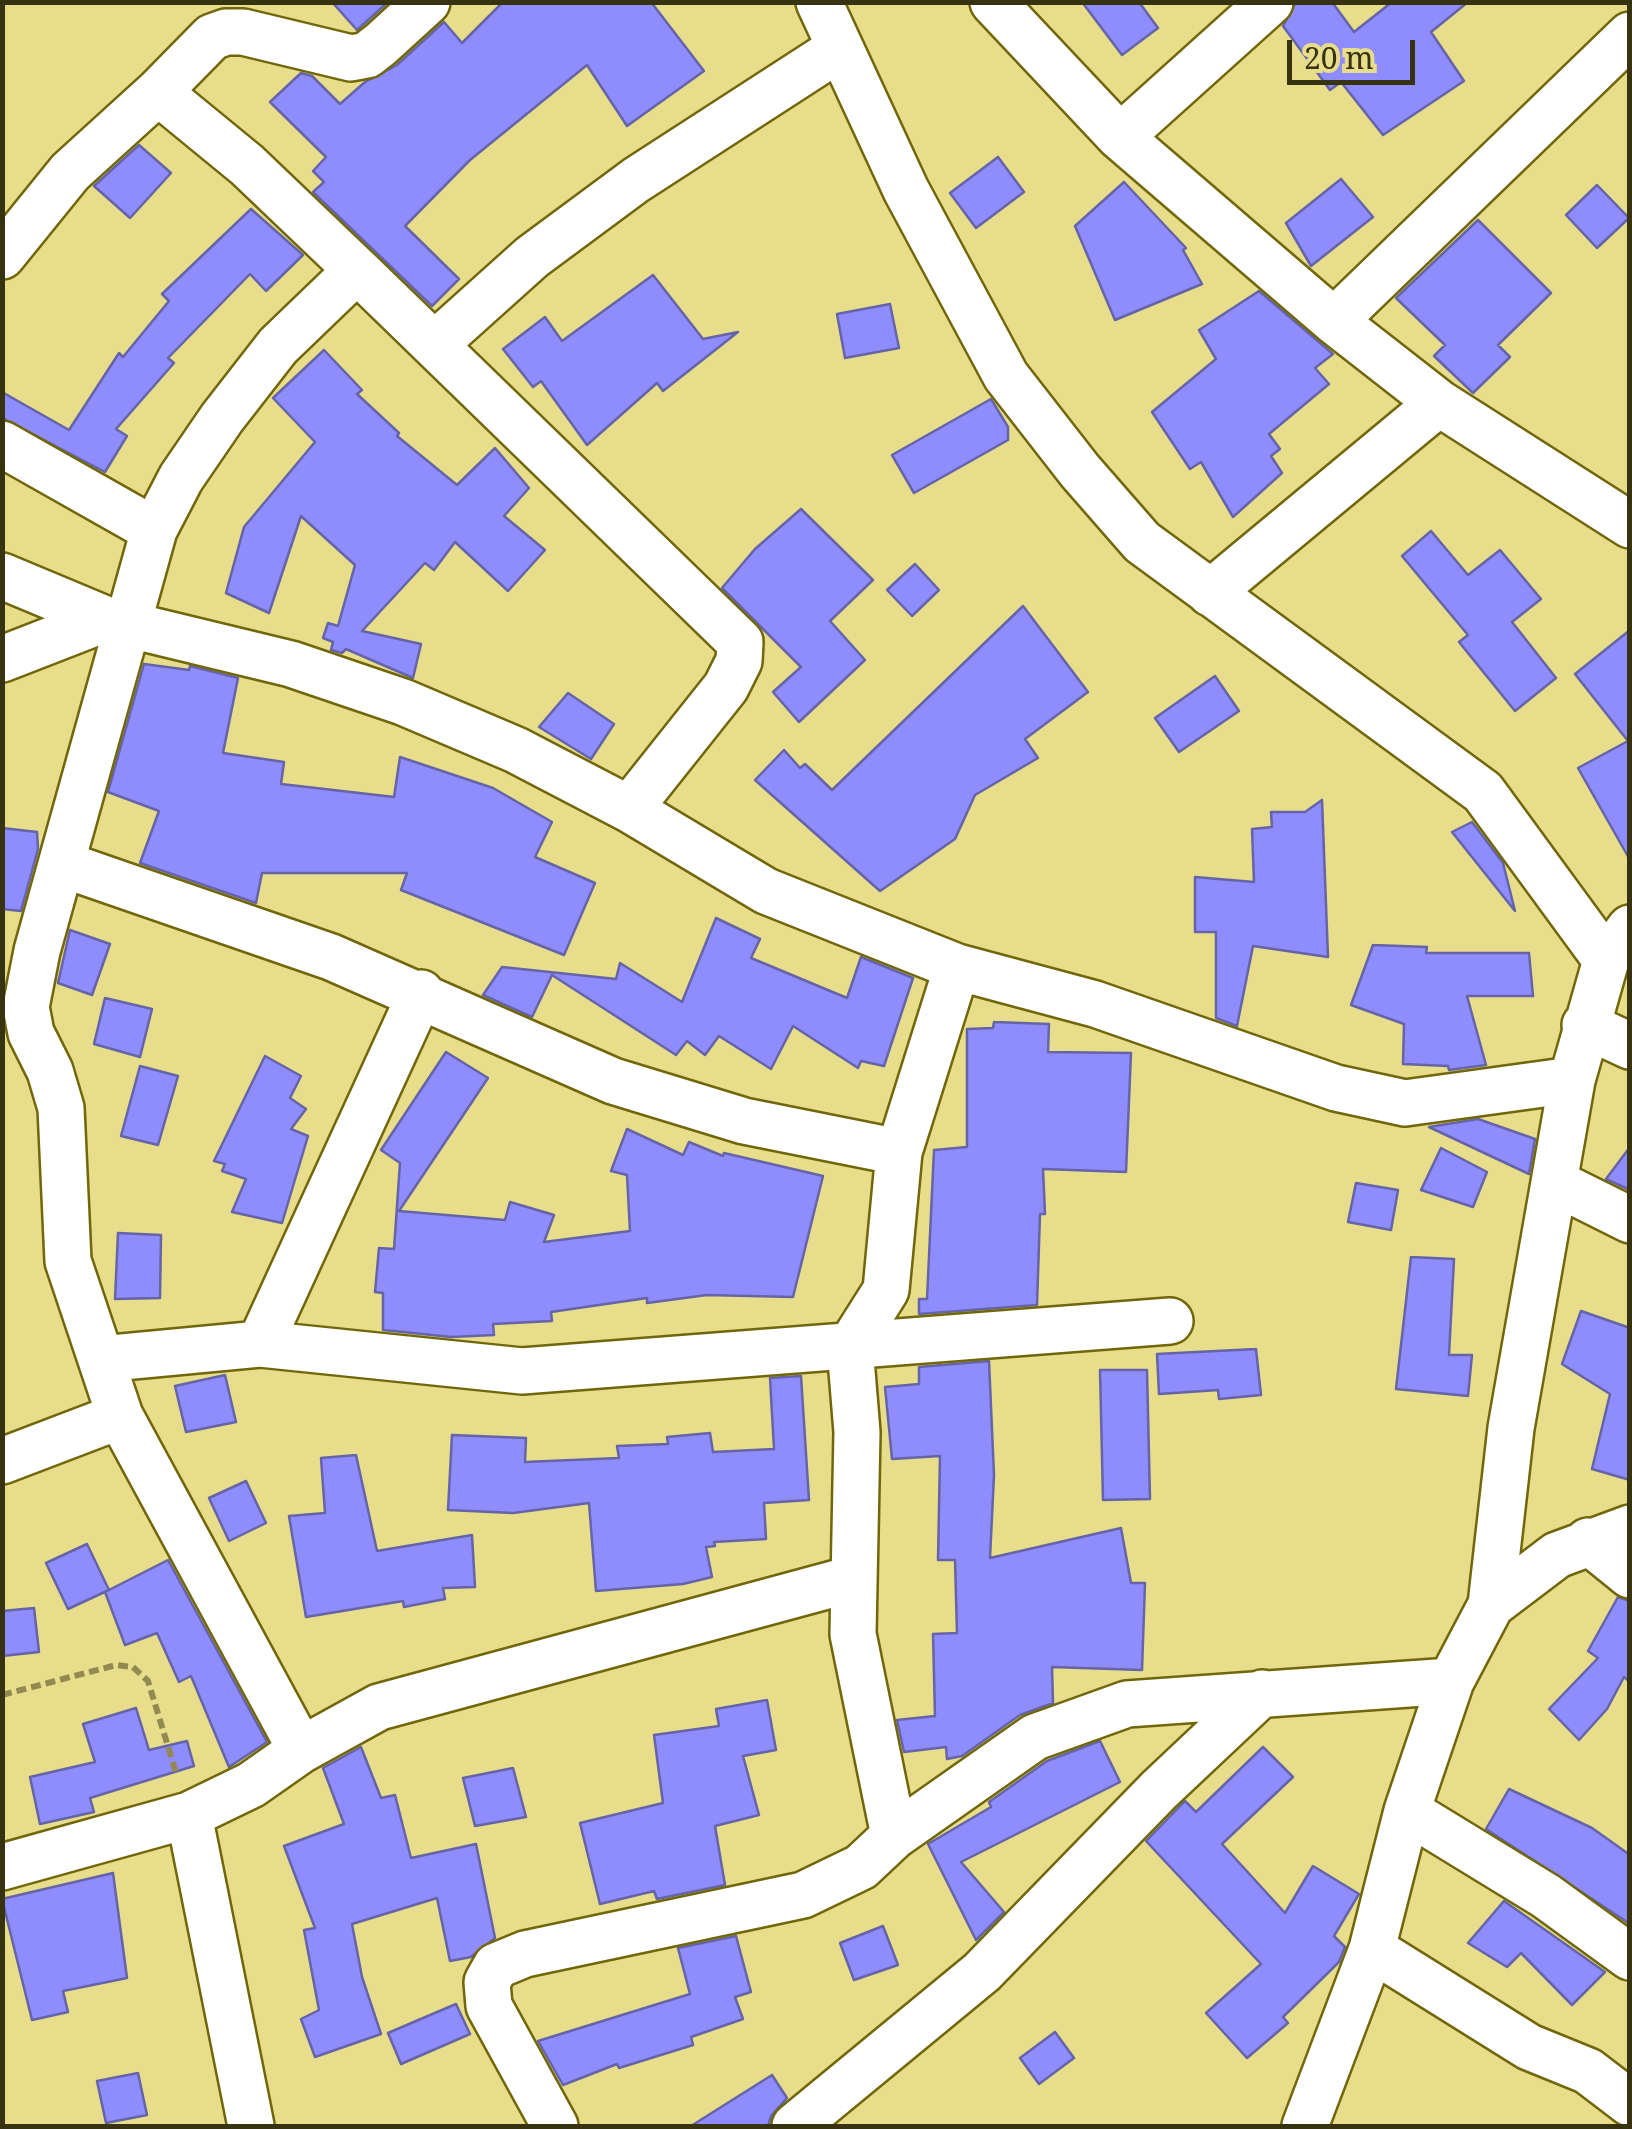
<!DOCTYPE html>
<style>
body{margin:0}
#map{position:relative;width:1632px;height:2129px;overflow:hidden;background:#e7dd8b;font-family:"Noto Serif",serif}
canvas{display:block}
.frame{position:absolute;inset:0;border:5px solid #373210;pointer-events:none}
.scale{position:absolute;left:1287px;top:40px;width:128px;height:45px;box-sizing:border-box;border:5px solid #373210;border-top:0;padding-left:12px;font-size:30px;line-height:35px;white-space:nowrap;color:#373210;-webkit-text-stroke:8px #e7dd8b;paint-order:stroke}
</style>
<div id="map">
<canvas width="1632" height="2129"></canvas>
<div class="frame"></div>
<div class="scale">20 m</div>
</div>
<script>
const c = document.querySelector('canvas').getContext('2d');
c.lineJoin = 'round';
function fillPath(path, color) { c.fillStyle = color; c.fill(path, 'evenodd'); }
const poly = rows => new Path2D(rows.map(r => 'M' + r).join(''));
function stroke(path, color, width, dash) { c.strokeStyle = color; c.lineWidth = width; c.lineCap = dash ? 'butt' : 'round'; c.setLineDash(dash || []); c.stroke(path); }
const building = poly([
 [332,2,388,2,357,30,332,2],
 [503,2,651,2,704,71,627,126,587,65,470,160,405,226,459,279,432,306,313,192,324,182,313,171,326,157,270,102,301,73,312,76,340,104,365,82,397,65,444,22,462,43,503,2],
 [1082,2,1139,2,1158,28,1122,55,1082,2],
 [1296,2,1332,2,1354,32,1392,2,1468,2,1431,32,1464,81,1383,135,1341,82,1330,90,1283,26,1296,2],
 [139,145,171,173,130,218,94,186,139,145],
 [998,157,1024,192,976,228,950,193,998,157],
 [1341,179,1373,217,1311,266,1286,223,1341,179],
 [1124,182,1186,248,1183,250,1202,284,1115,320,1075,226,1124,182],
 [1597,185,1629,218,1597,248,1566,215,1597,185],
 [251,209,303,255,266,291,250,274,168,358,174,363,116,429,127,436,105,472,2,418,2,392,69,430,119,353,123,357,169,301,162,294,251,209],
 [1478,220,1551,293,1498,345,1510,357,1473,393,1434,356,1445,345,1396,298,1478,220],
 [653,275,703,339,738,332,663,391,657,383,587,445,541,381,533,387,503,349,545,317,562,341,653,275],
 [1259,291,1333,354,1315,368,1329,384,1269,434,1280,449,1271,456,1282,473,1233,517,1201,462,1190,469,1152,412,1216,359,1199,330,1259,291],
 [890,304,899,348,845,358,837,314,890,304],
 [324,350,362,390,357,394,399,433,397,436,457,485,495,448,529,488,504,516,545,550,508,591,455,542,434,570,425,563,362,631,421,644,413,678,346,649,342,653,331,650,333,642,323,638,328,623,338,626,355,565,301,516,269,613,226,593,244,527,315,442,273,398,324,350],
 [991,399,1008,427,1008,440,914,493,892,455,991,399],
 [801,509,873,580,830,621,865,660,799,722,773,692,801,667,722,588,755,549,801,509],
 [1431,531,1468,575,1500,550,1541,599,1512,622,1556,678,1515,711,1459,642,1468,635,1402,556,1431,531],
 [915,564,939,590,912,616,887,590,915,564],
 [1023,606,1088,692,1025,739,1038,758,975,795,955,839,880,891,755,780,784,750,800,768,805,764,832,790,1023,606],
 [1630,630,1630,860,1578,768,1628,741,1575,674,1630,630],
 [144,664,189,670,190,666,238,678,223,753,284,762,281,784,394,797,400,757,493,788,552,822,535,857,595,883,564,955,401,890,407,873,262,873,256,903,140,863,159,811,108,792,144,664],
 [1215,676,1239,711,1179,752,1155,718,1215,676],
 [568,693,614,724,591,759,539,727,568,693],
 [1322,800,1328,957,1253,946,1237,1026,1216,1018,1216,932,1195,932,1195,877,1254,882,1252,829,1272,827,1271,812,1305,812,1322,800],
 [1472,822,1503,863,1515,911,1452,832,1472,822],
 [2,828,37,832,38,849,21,911,2,909,2,828],
 [716,918,760,939,751,958,847,998,861,957,913,978,884,1066,861,1061,858,1068,793,1026,771,1069,719,1036,705,1055,687,1041,676,1055,552,975,532,1017,483,995,502,967,616,979,620,963,682,1002,716,918],
 [70,930,110,944,92,995,58,983,70,930],
 [1373,945,1427,947,1426,953,1529,953,1533,996,1467,996,1486,1065,1449,1070,1448,1066,1403,1064,1404,1024,1351,1005,1373,945],
 [105,998,152,1009,140,1057,94,1044,105,998],
 [994,1022,1049,1024,1048,1052,1131,1053,1126,1172,1043,1169,1045,1214,1040,1214,1037,1305,919,1314,919,1299,927,1299,934,1150,967,1147,967,1029,993,1028,994,1022],
 [446,1052,488,1078,399,1211,505,1220,510,1202,554,1215,544,1242,630,1231,627,1175,611,1171,627,1129,683,1155,689,1142,723,1156,724,1153,823,1176,793,1297,707,1295,647,1303,647,1298,551,1312,552,1321,493,1324,494,1335,451,1337,383,1330,383,1293,375,1292,379,1248,394,1249,400,1163,381,1150,446,1052],
 [265,1056,301,1076,290,1098,306,1109,291,1129,308,1136,282,1223,232,1212,246,1179,222,1171,225,1164,214,1161,265,1056],
 [140,1066,178,1076,158,1145,121,1136,140,1066],
 [1478,1119,1535,1139,1529,1174,1429,1127,1478,1119],
 [1630,1147,1630,1190,1606,1179,1630,1147],
 [1441,1148,1487,1172,1473,1207,1421,1190,1441,1148],
 [1356,1183,1398,1190,1391,1230,1348,1222,1356,1183],
 [118,1233,161,1235,160,1298,115,1299,118,1233],
 [1411,1257,1454,1259,1449,1355,1472,1355,1468,1396,1396,1389,1411,1257],
 [1581,1311,1630,1328,1630,1480,1592,1469,1610,1394,1562,1364,1581,1311],
 [1256,1349,1261,1395,1219,1399,1218,1390,1159,1394,1157,1354,1256,1349],
 [989,1361,994,1475,990,1558,1121,1528,1131,1583,1145,1583,1142,1670,1052,1667,1053,1703,1020,1715,962,1756,947,1759,946,1747,904,1752,897,1720,935,1716,933,1634,957,1633,955,1560,938,1560,940,1456,892,1459,885,1387,919,1384,919,1367,989,1361],
 [1100,1370,1147,1370,1150,1499,1103,1500,1100,1370],
 [225,1375,236,1422,186,1432,175,1386,225,1375],
 [801,1376,809,1500,764,1503,766,1539,714,1542,715,1546,706,1547,712,1577,683,1584,596,1591,589,1503,513,1513,448,1510,452,1435,526,1438,525,1462,619,1458,617,1446,668,1444,667,1437,710,1433,713,1452,774,1449,770,1378,801,1376],
 [356,1455,377,1551,472,1535,475,1587,443,1588,445,1599,404,1607,403,1601,306,1617,289,1516,325,1513,321,1458,356,1455],
 [246,1481,266,1523,229,1541,209,1498,246,1481],
 [87,1544,109,1590,68,1609,46,1563,87,1544],
 [168,1560,267,1742,229,1767,191,1676,179,1682,157,1633,125,1645,105,1592,168,1560],
 [1618,1597,1630,1601,1630,1682,1624,1677,1607,1709,1579,1740,1549,1709,1598,1658,1588,1651,1618,1597],
 [34,1608,39,1652,2,1656,2,1611,34,1608],
 [767,1700,776,1750,743,1756,759,1815,715,1826,725,1885,657,1899,654,1891,600,1904,580,1823,663,1803,654,1735,719,1726,716,1709,767,1700],
 [136,1708,149,1750,187,1741,194,1766,90,1798,94,1812,40,1824,30,1777,95,1762,83,1724,136,1708],
 [1100,1741,1120,1782,961,1862,1004,1912,976,1940,928,1844,991,1807,989,1802,1047,1761,1100,1741],
 [361,1747,381,1798,395,1795,411,1858,476,1844,495,1938,471,1957,450,1961,437,1898,352,1924,362,1977,381,2034,315,2057,301,2019,319,2010,304,1930,315,1928,284,1846,344,1824,323,1768,361,1747],
 [1263,1747,1293,1777,1222,1844,1285,1913,1313,1866,1359,1894,1334,1936,1345,1947,1339,1962,1283,2017,1288,2023,1247,2058,1206,2013,1261,1964,1146,1841,1185,1801,1196,1812,1263,1747],
 [513,1768,526,1817,475,1826,463,1778,513,1768],
 [1509,1789,1592,1828,1630,1855,1630,1924,1486,1829,1509,1789],
 [113,1873,127,1978,63,1991,68,2012,32,2020,2,1899,113,1873],
 [1504,1901,1605,1972,1572,2005,1521,1953,1507,1967,1468,1943,1504,1901],
 [883,1926,898,1965,854,1980,840,1943,883,1926],
 [736,1936,751,1992,735,1997,743,2019,691,2037,693,2045,619,2068,617,2064,563,2085,538,2041,690,1994,678,1948,736,1936],
 [456,2004,470,2034,401,2064,388,2033,456,2004],
 [1055,2032,1074,2058,1039,2084,1020,2058,1055,2032],
 [138,2073,147,2115,106,2123,97,2081,138,2073],
 [772,2075,787,2098,771,2116,768,2126,691,2126,772,2075]
]);
fillPath(building, '#8f8cfd');
stroke(building, '#6464a7', 2.5);
const minor = poly([
 [819,2,906,190,1006,376,1080,471,1142,542,1483,792,1606,960],
 [993,2,1120,137,1334,321,1439,403,1630,525],
 [158,92,212,37,226,32,243,32,351,58,367,55,381,44,427,2],
 [1120,137,1270,2],
 [2,256,70,172,158,92,247,165,357,270],
 [1334,321,1630,35],
 [434,345,532,257,636,180,840,48],
 [2,444,154,530],
 [2,576,105,619,291,664,403,702,516,750,629,809,766,891,957,967,1095,1004,1336,1088,1405,1103,1572,1080],
 [1210,593,1439,403],
 [2,659,105,619],
 [62,864,331,957,613,1081,744,1121,899,1152],
 [1585,1025,1630,1046],
 [1554,1182,1630,1220],
 [260,1344,421,993],
 [101,1359,260,1344,522,1371,1170,1321],
 [2,1461,120,1416],
 [1588,1541,1630,1575],
 [1491,1605,1557,1555,1630,1528],
 [301,1750,120,1416,68,1261,61,1108,50,1071,31,1033,26,1007,37,951,154,530,181,478,222,418,278,346,357,270,740,642,739,661,726,687,629,809],
 [1407,1811,1546,1896,1630,1957],
 [189,1815,251,2126],
 [894,1836,853,1634,857,1432,850,1347,886,1290,899,1152,957,967],
 [2,1867,189,1815,251,1785,301,1750,379,1707,852,1579],
 [1372,1949,1529,2047,1588,2071,1630,2103],
 [555,2126,489,2006,487,1982,496,1966,525,1954,803,1895,861,1867,894,1836,1035,1737,1127,1704,1451,1681],
 [795,2126,982,1972,1159,1790,1262,1693],
 [1305,2126,1372,1949,1407,1811,1451,1681,1491,1605,1511,1428,1572,1080,1606,960,1630,928]
]);
stroke(minor, '#716609', 50);
stroke(poly([
 [2,1695,116,1665,133,1667,148,1681,177,1776]
]), '#928a50', 6, [10, 5]);
stroke(minor, '#fff', 45);
</script>
